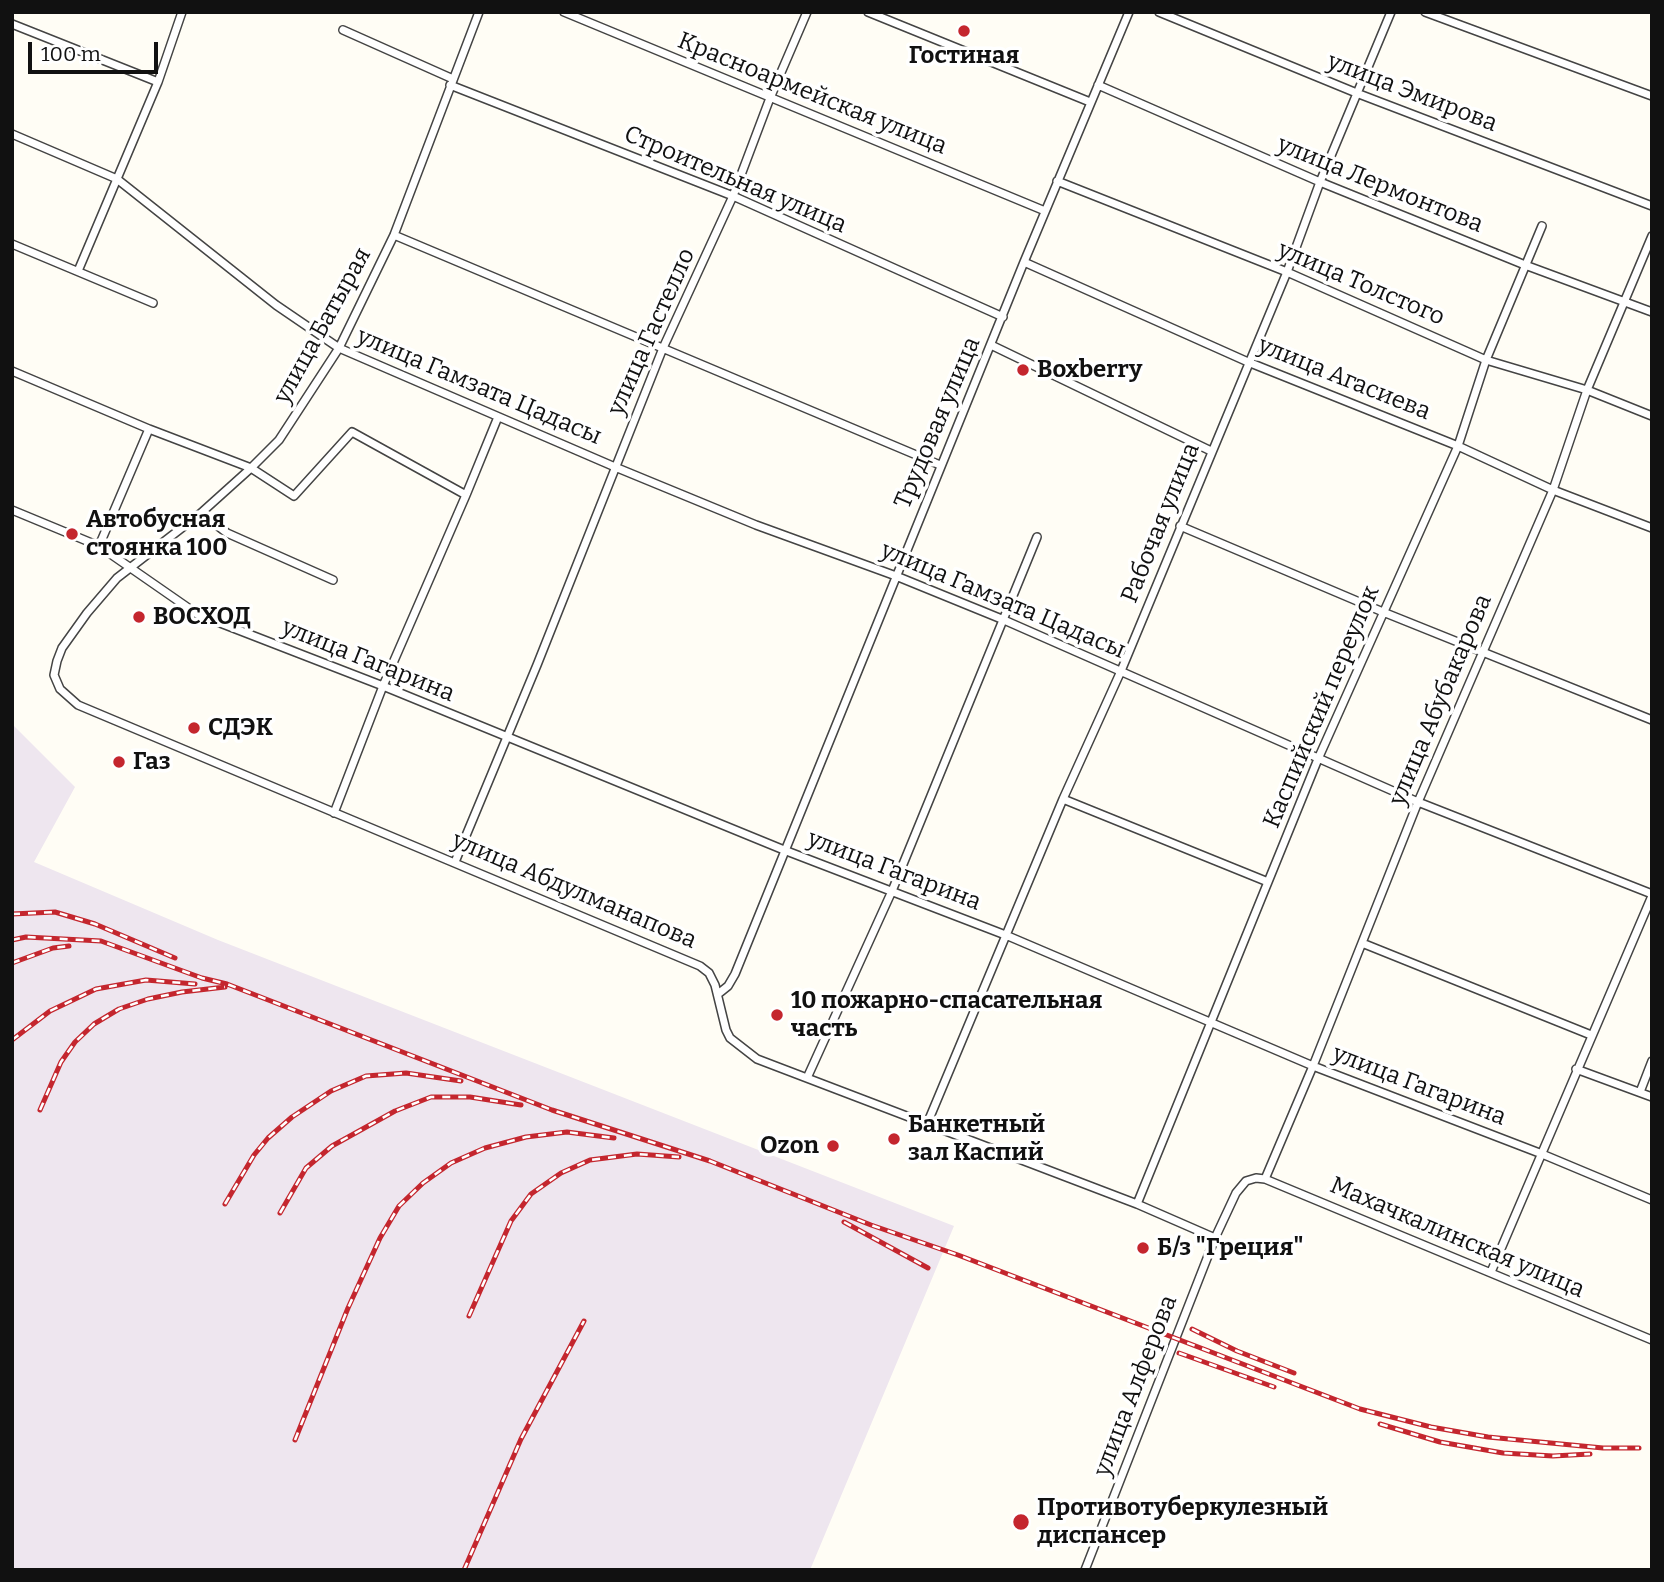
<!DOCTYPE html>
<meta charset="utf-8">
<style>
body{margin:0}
#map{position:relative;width:1664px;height:1582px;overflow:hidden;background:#fffdf5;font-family:Bitter,serif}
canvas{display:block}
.frame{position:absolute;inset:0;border:14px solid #111;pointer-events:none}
.scale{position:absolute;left:28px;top:42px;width:130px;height:32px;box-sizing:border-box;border:4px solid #111;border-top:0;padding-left:9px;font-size:21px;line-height:24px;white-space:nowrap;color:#111;-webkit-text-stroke:5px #fff;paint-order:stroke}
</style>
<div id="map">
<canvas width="1664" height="1582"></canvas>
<div class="frame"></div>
<div class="scale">100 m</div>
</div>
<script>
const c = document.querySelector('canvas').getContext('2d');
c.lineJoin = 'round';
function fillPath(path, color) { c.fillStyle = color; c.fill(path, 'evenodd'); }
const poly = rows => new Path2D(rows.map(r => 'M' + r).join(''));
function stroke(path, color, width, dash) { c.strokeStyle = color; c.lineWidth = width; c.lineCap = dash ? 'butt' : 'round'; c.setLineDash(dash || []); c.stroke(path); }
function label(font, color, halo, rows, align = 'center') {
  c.font = font + ' Bitter,serif'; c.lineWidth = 7; c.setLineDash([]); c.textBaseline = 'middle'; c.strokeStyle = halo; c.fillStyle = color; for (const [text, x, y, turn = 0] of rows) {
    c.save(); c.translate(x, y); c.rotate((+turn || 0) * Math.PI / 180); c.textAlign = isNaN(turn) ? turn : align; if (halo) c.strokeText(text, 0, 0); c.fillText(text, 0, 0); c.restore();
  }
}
fillPath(poly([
 [12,724,75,787,34,862,218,940,954,1226,810,1570,12,1570]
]), '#eee6ef');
const minor = poly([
 [479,12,394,235,339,348,279,440,251,468,201,513,117,578,87,613,62,648,57,661,54,675,60,689,78,705,700,966,709,973,715,985,726,1030,730,1038,757,1059,1137,1204,1215,1238],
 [564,12,1045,211],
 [868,12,1090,102],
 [1159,12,1359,94,1652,206],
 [1425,12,1652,96],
 [12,24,158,82],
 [343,30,453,79],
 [450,85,733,196,1003,317],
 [1098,85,1320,182,1525,265,1652,312],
 [12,134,117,179,276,305,339,348,615,467,756,525,896,576,1004,620,1418,802,1652,894],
 [1057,181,1287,272,1486,360,1587,390,1652,416],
 [394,235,940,465],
 [12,244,153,303],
 [1024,262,1248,362,1458,446,1553,490,1652,528],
 [78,271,158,82,182,12],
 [991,345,1211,451],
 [12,371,149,429,251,468,294,496,352,432,466,495],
 [12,510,99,546,197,614,383,686,784,850,1008,936,1313,1066,1542,1154,1652,1200],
 [201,513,227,533,333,580],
 [1180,526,1383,612,1652,720],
 [99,546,149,429],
 [1063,799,1268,882],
 [334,813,383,686,466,495,498,417],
 [455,862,537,665,663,348,733,196,770,98,807,12],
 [1362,943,1591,1035],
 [718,994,728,986,735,974,1024,262,1129,12],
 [1576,1069,1652,1097],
 [807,1078,892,891,1037,537],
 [1640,1092,1652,1061],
 [927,1124,1063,799,1121,671,1287,272,1320,182,1391,12],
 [1265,1179,1313,1066,1418,802,1553,490,1587,390,1652,236],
 [1137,1204,1318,759,1458,446,1486,360,1542,226],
 [1491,1272,1652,896],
 [1085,1570,1215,1238,1236,1193,1246,1181,1256,1178,1265,1179,1652,1340]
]);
stroke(minor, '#444', 10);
stroke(minor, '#fff', 7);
const rail = poly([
 [12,914,55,912,95,924,175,958],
 [12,940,26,937,101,941,202,978,227,984,552,1110,710,1161,871,1225,958,1255,1360,1409,1431,1427,1488,1437,1603,1448,1639,1448],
 [12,963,53,948,69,946],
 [12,1040,50,1011,96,989,146,980,195,984],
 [40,1110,61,1062,75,1042,94,1024,119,1009,148,999,182,992,225,987],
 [225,1204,254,1155,268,1138,292,1117,331,1091,366,1076,406,1073,461,1081],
 [280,1213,306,1168,332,1146,395,1111,431,1097,470,1097,521,1105],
 [844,1222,928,1268],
 [469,1316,511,1221,531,1194,561,1173,590,1160,637,1154,679,1157],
 [1192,1329,1237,1351,1294,1373],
 [1179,1353,1274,1387],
 [1380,1424,1440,1442,1503,1453,1553,1456,1590,1454],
 [295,1440,348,1308,380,1238,399,1206,423,1183,451,1163,485,1148,526,1137,567,1132,614,1138],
 [464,1570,521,1439,584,1321]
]);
stroke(rail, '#c4262e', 5);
stroke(rail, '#fff', 2.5, [8]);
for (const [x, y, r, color] of [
 [964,31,7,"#c4262e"],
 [1023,370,7,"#c4262e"],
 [72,534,7,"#c4262e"],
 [139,617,7,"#c4262e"],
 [194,728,7,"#c4262e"],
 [119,762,7,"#c4262e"],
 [777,1015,7,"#c4262e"],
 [894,1139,7,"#c4262e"],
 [833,1146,7,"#c4262e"],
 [1143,1248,7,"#c4262e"],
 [1021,1522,9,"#c4262e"]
]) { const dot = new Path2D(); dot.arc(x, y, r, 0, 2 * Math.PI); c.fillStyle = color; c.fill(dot); stroke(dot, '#fff', 2.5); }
label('bold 24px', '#111', '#fff', [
 ["Гостиная",964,56,"center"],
 ["Boxberry",1037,370],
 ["Автобусная",86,520],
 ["стоянка 100",86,548],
 ["ВОСХОД",153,617],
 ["СДЭК",208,728],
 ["Газ",133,762],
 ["10 пожарно-спасательная",791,1001],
 ["часть",791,1029],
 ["Банкетный",908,1125],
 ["зал Каспий",908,1153],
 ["Ozon",819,1146,"right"],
 ["Б/з \"Греция\"",1157,1248],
 ["Противотуберкулезный",1037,1508],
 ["диспансер",1037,1536]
], 'left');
label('24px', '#111', '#fff', [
 ["улица Эмирова",1412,93,21],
 ["Красноармейская улица",812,94,22],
 ["Строительная улица",735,180,23],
 ["улица Лермонтова",1380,185,22],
 ["улица Толстого",1361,284,23],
 ["улица Батырая",323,326,-61],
 ["улица Гастелло",652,332,-66],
 ["улица Агасиева",1344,379,22],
 ["улица Гамзата Цадасы",479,387,23],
 ["Трудовая улица",938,423,-67],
 ["Рабочая улица",1161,523,-68],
 ["улица Гамзата Цадасы",1003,601,23],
 ["улица Гагарина",368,661,22],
 ["улица Абубакарова",1441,700,-67],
 ["Каспийский переулок",1322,707,-67],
 ["улица Гагарина",894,871,21],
 ["улица Абдулманапова",574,891,23],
 ["улица Гагарина",1419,1086,21],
 ["Махачкалинская улица",1457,1238,23],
 ["улица Алферова",1136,1386,-69]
]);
</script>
